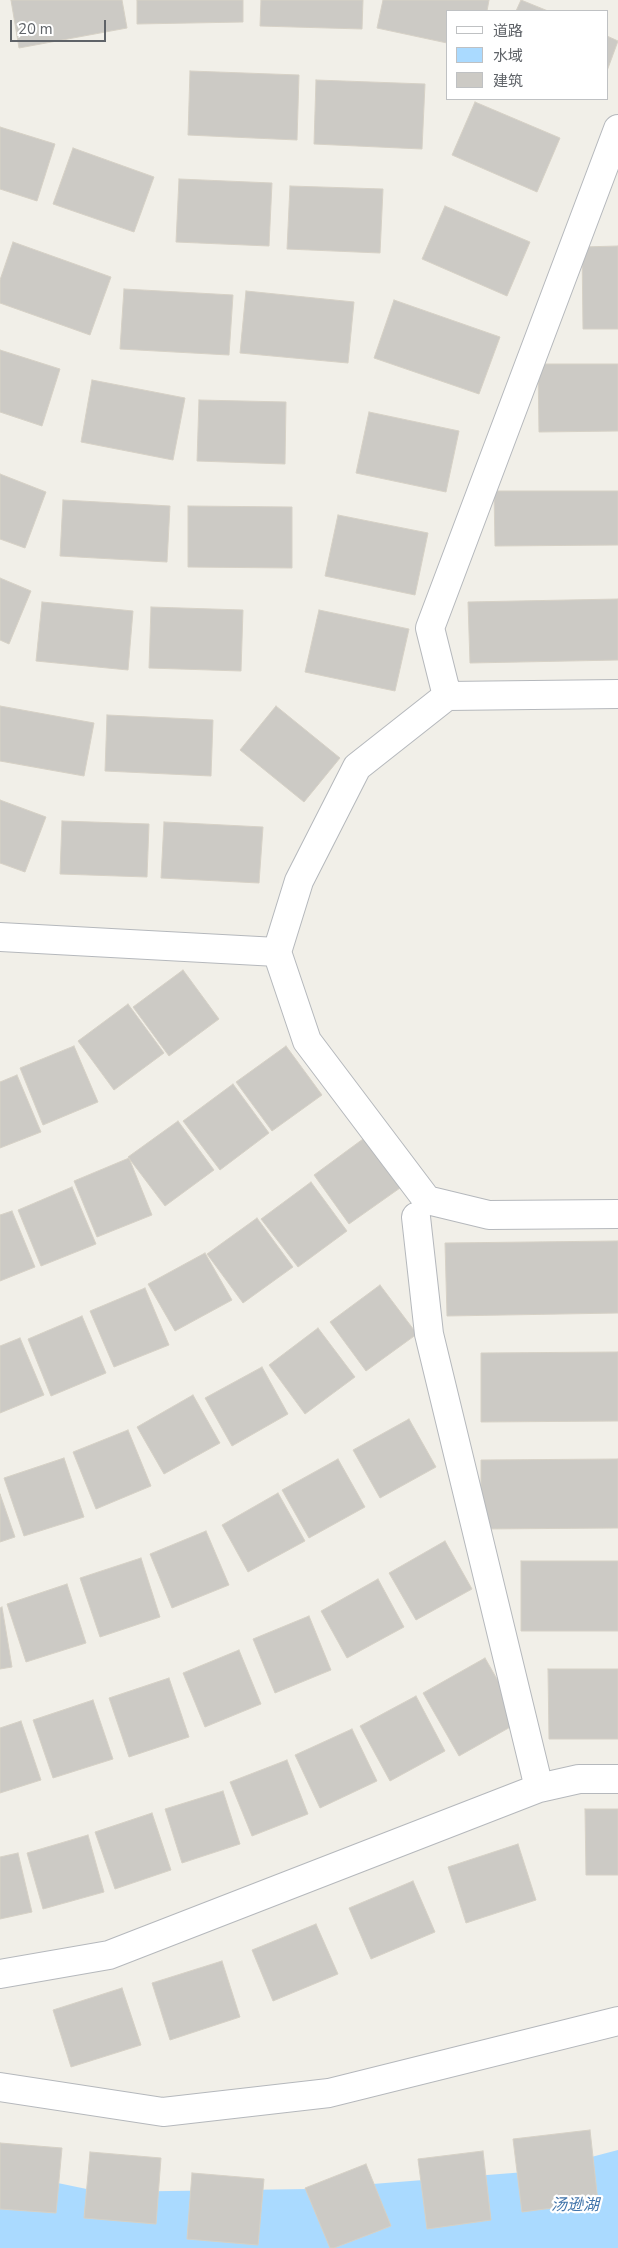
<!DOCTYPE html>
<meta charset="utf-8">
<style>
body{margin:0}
#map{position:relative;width:618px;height:2248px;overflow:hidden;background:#f1efe8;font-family:"Nunito Sans","Noto Sans SC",sans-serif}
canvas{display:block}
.legend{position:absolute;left:446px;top:10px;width:162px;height:90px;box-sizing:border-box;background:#fff;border:1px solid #bfc1c3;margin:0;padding:6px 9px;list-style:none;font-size:15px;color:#5f6368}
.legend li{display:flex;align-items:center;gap:10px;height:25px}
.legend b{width:25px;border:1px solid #bfc1c3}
.scale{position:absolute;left:10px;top:20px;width:96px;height:22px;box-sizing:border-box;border:2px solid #5f6368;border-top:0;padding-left:6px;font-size:15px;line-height:18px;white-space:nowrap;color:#5f6368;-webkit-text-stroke:4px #fff;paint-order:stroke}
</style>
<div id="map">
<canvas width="618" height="2248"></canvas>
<ul class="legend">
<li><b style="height:6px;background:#fff"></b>道路</li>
<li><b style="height:14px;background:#aadaff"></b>水域</li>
<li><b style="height:14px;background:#cccac5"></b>建筑</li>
</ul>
<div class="scale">20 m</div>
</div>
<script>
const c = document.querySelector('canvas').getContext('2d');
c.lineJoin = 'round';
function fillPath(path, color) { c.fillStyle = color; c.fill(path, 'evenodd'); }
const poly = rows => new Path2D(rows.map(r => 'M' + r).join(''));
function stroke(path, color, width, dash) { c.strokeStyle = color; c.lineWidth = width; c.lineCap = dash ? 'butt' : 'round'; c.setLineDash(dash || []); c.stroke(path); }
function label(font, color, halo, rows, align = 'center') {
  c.font = font + ' "Nunito Sans","Noto Sans SC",sans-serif'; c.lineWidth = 4.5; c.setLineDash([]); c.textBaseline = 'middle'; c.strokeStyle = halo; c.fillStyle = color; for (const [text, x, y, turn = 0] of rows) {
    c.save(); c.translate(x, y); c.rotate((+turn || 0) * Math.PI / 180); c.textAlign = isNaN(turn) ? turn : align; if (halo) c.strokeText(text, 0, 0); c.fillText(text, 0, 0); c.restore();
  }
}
fillPath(poly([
 [618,2150,618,2248,0,2248,0,2171,101,2192,309,2189,538,2171]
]), '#aadaff');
const building = poly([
 [11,0,122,0,127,28,19,48,11,0],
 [137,0,243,0,243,22,137,24,137,0],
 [261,0,363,0,362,29,260,26,261,0],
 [383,0,489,0,487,11,447,11,447,43,377,28,383,0],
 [521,0,548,11,516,11,521,0],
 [607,36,618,41,607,71,607,36],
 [190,71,299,75,297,140,188,135,190,71],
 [316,80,425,84,422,149,314,144,316,80],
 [475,102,560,138,537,192,452,155,475,102],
 [0,127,55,144,37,201,0,189,0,127],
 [73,148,154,177,134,232,53,204,73,148],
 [179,179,272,183,269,246,176,242,179,179],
 [290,186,383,189,380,253,287,249,290,186],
 [445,206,530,242,507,296,422,259,445,206],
 [13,242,111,277,90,335,0,303,0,280,13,242],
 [618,246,618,329,583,329,582,247,618,246],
 [124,289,233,295,229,355,120,349,124,289],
 [246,291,354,302,348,363,240,353,246,291],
 [394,300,500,337,479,394,374,358,394,300],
 [0,350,60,369,42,426,0,412,0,350],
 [538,364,618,364,618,431,539,432,538,364],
 [92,380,185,398,173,460,81,442,92,380],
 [199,400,286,402,285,464,197,461,199,400],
 [369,412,459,431,446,492,356,473,369,412],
 [0,474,46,492,25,548,0,539,0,474],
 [494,491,618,491,618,545,495,546,494,491],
 [63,500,170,506,167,562,60,556,63,500],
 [188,506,292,507,292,568,188,567,188,506],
 [338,515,428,533,415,595,325,576,338,515],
 [0,578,31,591,9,644,0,640,0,578],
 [618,599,618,660,470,663,468,602,618,599],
 [42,602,133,611,128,670,36,661,42,602],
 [151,607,243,610,241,671,149,668,151,607],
 [319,610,409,629,395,691,305,672,319,610],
 [0,706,94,723,84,776,0,761,0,706],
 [276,706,340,758,304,802,240,750,276,706],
 [107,715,213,720,211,776,105,771,107,715],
 [0,800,46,817,25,872,0,863,0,800],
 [62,821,149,824,147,877,60,874,62,821],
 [164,822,263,827,259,883,161,878,164,822],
 [183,970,219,1019,169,1056,133,1007,183,970],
 [128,1004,164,1053,114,1090,78,1041,128,1004],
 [74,1046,98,1102,43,1125,20,1068,74,1046],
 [286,1046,322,1095,272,1131,236,1082,286,1046],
 [17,1075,41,1132,0,1148,0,1082,17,1075],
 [233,1084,269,1133,220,1170,183,1121,233,1084],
 [178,1121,214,1170,165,1206,128,1157,178,1121],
 [363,1139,400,1188,349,1224,314,1175,363,1139],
 [129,1158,152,1215,97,1237,74,1181,129,1158],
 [311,1182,347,1231,298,1267,261,1219,311,1182],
 [72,1187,96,1244,41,1266,18,1210,72,1187],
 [12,1211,35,1267,0,1281,0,1215,12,1211],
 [257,1218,293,1267,243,1303,207,1254,257,1218],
 [618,1241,618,1313,447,1316,445,1243,618,1241],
 [205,1253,232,1300,175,1331,148,1284,205,1253],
 [380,1285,417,1334,366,1371,330,1322,380,1285],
 [145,1288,169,1345,114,1367,90,1311,145,1288],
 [82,1316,106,1373,51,1396,28,1339,82,1316],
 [318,1328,355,1377,305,1414,269,1365,318,1328],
 [20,1338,44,1395,0,1413,0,1346,20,1338],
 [618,1352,618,1421,481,1422,481,1353,618,1352],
 [262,1367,288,1414,232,1446,205,1398,262,1367],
 [193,1395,220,1443,164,1474,137,1427,193,1395],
 [409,1419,436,1467,380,1498,353,1450,409,1419],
 [128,1430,151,1486,96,1509,73,1452,128,1430],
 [64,1458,84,1517,24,1536,4,1478,64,1458],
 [338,1459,365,1507,309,1538,282,1490,338,1459],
 [618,1459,618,1528,481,1529,481,1460,618,1459],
 [278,1493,305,1541,248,1572,222,1525,278,1493],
 [0,1494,15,1537,0,1542,0,1494],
 [206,1531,229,1585,172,1608,150,1554,206,1531],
 [445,1541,472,1589,416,1620,389,1573,445,1541],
 [141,1558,160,1617,100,1637,80,1578,141,1558],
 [521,1561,618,1561,618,1631,521,1631,521,1561],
 [378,1579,404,1627,347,1658,321,1611,378,1579],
 [67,1584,86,1643,26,1662,7,1604,67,1584],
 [2,1607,12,1667,0,1669,0,1608,2,1607],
 [309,1616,331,1670,275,1693,253,1639,309,1616],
 [239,1650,261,1704,205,1727,183,1673,239,1650],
 [485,1658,521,1721,459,1756,423,1693,485,1658],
 [548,1669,618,1669,618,1739,549,1739,548,1669],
 [169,1678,189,1737,129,1757,109,1698,169,1678],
 [416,1696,445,1751,390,1781,360,1726,416,1696],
 [93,1700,113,1759,53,1778,33,1720,93,1700],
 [21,1721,41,1780,0,1793,0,1728,21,1721],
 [352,1729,377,1781,320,1808,295,1755,352,1729],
 [287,1760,308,1814,252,1836,230,1782,287,1760],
 [223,1791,240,1844,182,1863,165,1809,223,1791],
 [585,1809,618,1809,618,1875,586,1875,585,1809],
 [152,1813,171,1870,115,1889,95,1832,152,1813],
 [88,1835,104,1892,43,1909,27,1853,88,1835],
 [518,1844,536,1900,466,1923,448,1867,518,1844],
 [18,1853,32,1912,0,1919,0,1857,18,1853],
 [413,1881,435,1932,371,1959,349,1908,413,1881],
 [316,1924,338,1974,273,2001,252,1950,316,1924],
 [222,1961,240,2017,170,2040,152,1983,222,1961],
 [122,1988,141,2045,71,2067,53,2010,122,1988],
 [590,2130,598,2202,522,2212,513,2139,590,2130],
 [0,2143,62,2148,56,2213,0,2209,0,2143],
 [483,2151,491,2220,427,2229,418,2159,483,2151],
 [90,2152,161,2158,156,2224,84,2218,90,2152],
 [366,2164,391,2226,334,2248,330,2248,305,2188,366,2164],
 [192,2173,264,2179,258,2245,187,2239,192,2173]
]);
fillPath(building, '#cccac5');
stroke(building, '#d6d1c6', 1);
const minor = poly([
 [618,694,447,696,357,767,299,881,277,952,307,1041,427,1200,489,1215,618,1214],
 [447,696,430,628,618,129],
 [0,937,277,952],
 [416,1217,429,1334,539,1788],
 [0,1974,109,1955,539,1788,579,1779,618,1779],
 [0,2087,163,2112,329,2093,618,2021]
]);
stroke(minor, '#b5b8bc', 30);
stroke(minor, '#fff', 28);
label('italic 16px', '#4174aa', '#fff', [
 ["汤逊湖",575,2206]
]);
</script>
